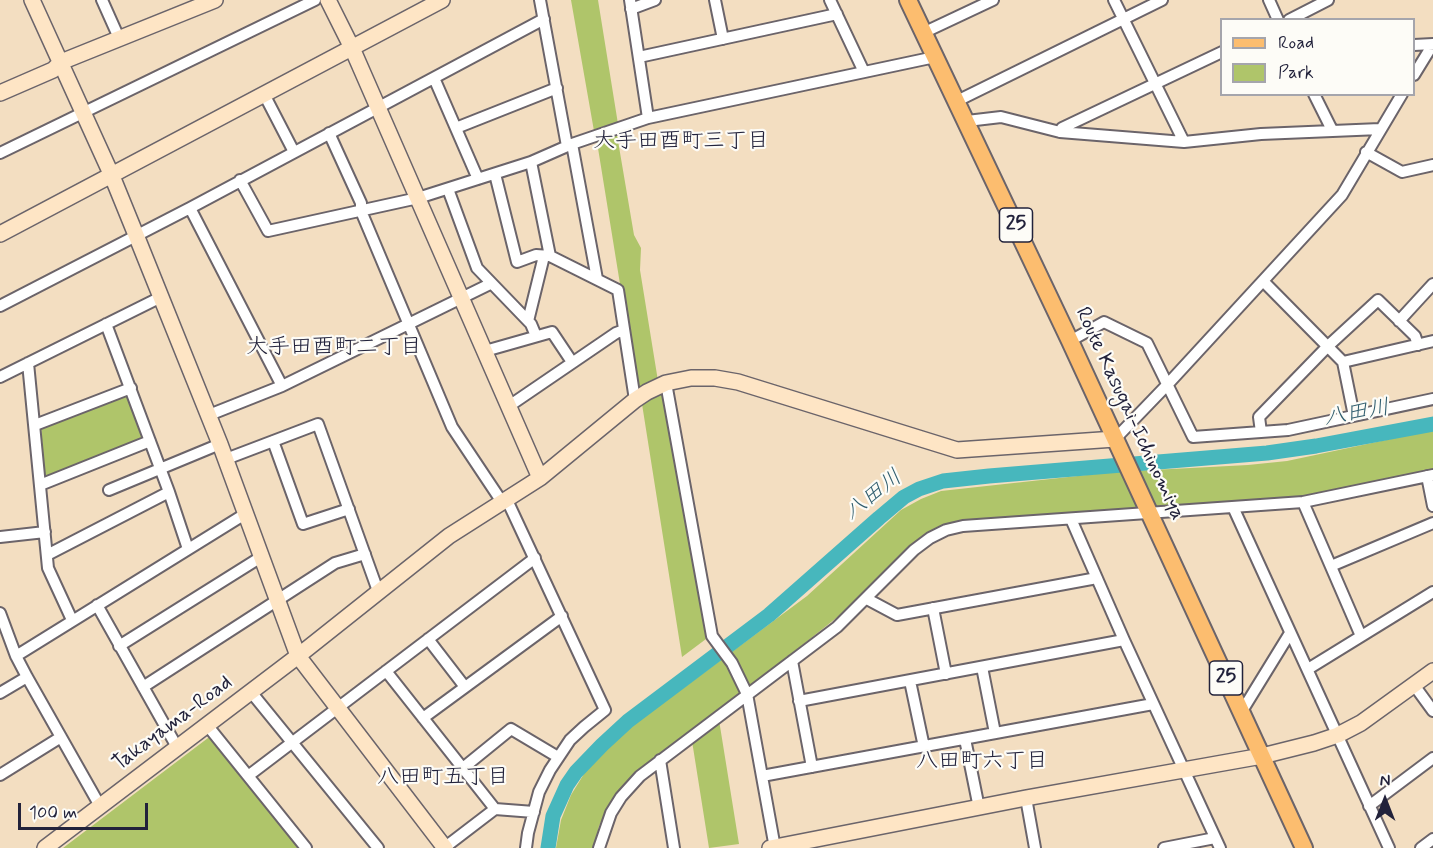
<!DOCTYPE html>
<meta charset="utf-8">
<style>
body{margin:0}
#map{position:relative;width:1433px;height:848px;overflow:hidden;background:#f3dec1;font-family:Mynerve,sans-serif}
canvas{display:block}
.legend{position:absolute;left:1220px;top:18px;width:195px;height:78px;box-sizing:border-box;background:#fdfcf7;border:2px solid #a5a5ac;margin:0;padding:8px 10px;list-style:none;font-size:18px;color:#22223b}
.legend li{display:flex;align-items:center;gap:12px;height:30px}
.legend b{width:30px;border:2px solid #a5a5ac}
.north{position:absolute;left:1355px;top:770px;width:60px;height:60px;-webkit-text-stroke:4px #fdfcf7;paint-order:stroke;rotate:0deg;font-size:16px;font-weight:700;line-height:24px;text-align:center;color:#22223b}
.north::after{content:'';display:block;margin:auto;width:21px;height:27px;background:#22223b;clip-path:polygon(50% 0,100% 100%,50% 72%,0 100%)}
.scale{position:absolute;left:18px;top:803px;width:130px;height:27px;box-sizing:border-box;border:3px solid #22223b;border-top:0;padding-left:8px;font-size:18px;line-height:21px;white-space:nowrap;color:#22223b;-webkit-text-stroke:4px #fdfcf7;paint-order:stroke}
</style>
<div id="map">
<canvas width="1433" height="848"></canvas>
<ul class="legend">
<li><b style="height:8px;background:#fcbd6f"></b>Road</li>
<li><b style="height:16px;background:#afc56a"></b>Park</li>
</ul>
<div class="north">N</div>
<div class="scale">100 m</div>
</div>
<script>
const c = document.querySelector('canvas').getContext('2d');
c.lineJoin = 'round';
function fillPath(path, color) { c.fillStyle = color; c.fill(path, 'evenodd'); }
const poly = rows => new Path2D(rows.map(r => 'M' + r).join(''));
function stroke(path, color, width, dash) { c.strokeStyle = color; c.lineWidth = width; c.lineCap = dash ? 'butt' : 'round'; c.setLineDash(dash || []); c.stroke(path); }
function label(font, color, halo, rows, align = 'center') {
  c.font = font + ' Mynerve,"Klee One",sans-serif'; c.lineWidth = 4.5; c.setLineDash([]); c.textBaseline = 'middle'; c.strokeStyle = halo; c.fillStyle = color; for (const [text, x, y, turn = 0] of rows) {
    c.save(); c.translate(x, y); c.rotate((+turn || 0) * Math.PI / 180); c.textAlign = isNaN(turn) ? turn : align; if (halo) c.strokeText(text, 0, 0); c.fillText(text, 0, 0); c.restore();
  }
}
fillPath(poly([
 [571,0,598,0,618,124,594,131],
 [617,135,634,235,641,248,640,270,658,381,640,390,637,389,597,142],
 [129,392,144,437,45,478,41,427],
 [660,393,664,395,706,639,682,657,642,404],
 [1433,430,1433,470,1302,498,950,525,932,530,911,546,860,599,751,686,634,774,620,789,609,805,599,826,594,848,556,848,561,820,571,795,587,769,612,741,807,596,901,510,921,499,941,491,1114,472,1248,465,1287,461],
 [719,720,739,844,709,848,692,741],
 [208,738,213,738,300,848,63,848]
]), '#afc56a');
stroke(poly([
 [548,848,553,816,567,785,576,772,602,745,628,721,769,615,879,518,904,497,919,489,943,481,989,476,1267,453,1316,446,1433,424]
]), '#47b7bd', 15);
const street = poly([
 [102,0,119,38],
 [540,0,567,146],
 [630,0,648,118],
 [715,0,723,39],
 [830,0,864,72],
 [1114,0,1184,142],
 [1269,0,1278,20],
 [631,9,655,0],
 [1289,20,1328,0],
 [925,32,993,0],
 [1414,45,1433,44],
 [639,57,837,14],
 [1414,75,1433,44],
 [434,78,478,179],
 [1314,94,1332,130],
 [265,96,294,152],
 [957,101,1162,0],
 [967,121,1001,117,1060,132,1184,142,1261,134,1380,129],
 [456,128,557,88],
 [1060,132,1062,128,1222,52],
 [329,133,361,203,361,211,452,427,502,502],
 [572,144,597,279],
 [1366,152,1402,172,1433,165],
 [0,153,315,0],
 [531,162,550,256],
 [495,174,517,262,536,255,550,256,618,290,635,400],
 [240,180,268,231,418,198,531,162,572,144,648,118,935,57],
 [448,189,477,268,531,324,536,336],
 [190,208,282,386],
 [1264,282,1343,362,1354,416],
 [0,306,190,208,544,19],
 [528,321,544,256],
 [1399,321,1433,284],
 [106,324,169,492,188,549],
 [1070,341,1104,322,1147,343,1193,437,1288,430,1433,399],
 [485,351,552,332,572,362],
 [1343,362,1433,341],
 [28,363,48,568,72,620],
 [0,377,161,297],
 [666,383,712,636,732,663,747,694,775,848],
 [509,406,616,333,624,330],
 [209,415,282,386,490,284],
 [35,425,131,388],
 [1261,432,1259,417,1328,346,1378,300,1415,336,1418,345],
 [1115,439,1167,385,1342,195,1402,94],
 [273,441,303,524,349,509],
 [226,459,318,424,378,591],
 [1427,476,1433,506],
 [40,485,150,441],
 [109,490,220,444],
 [507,500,605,710,584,727,570,740,550,770,539,792,528,833,526,848],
 [1303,502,1361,636],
 [1233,507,1389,848],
 [1071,519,1124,640,1220,848],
 [0,537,45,532],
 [47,555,169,492],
 [1331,566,1433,523],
 [867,599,897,615,1097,578],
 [97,605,177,747],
 [933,608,946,674],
 [0,613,16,656,27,677,100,806],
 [428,639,465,687],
 [119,646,261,557],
 [16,656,245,514],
 [792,661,812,767],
 [982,667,995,733],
 [1308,669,1433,592],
 [386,671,495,809],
 [910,681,924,747],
 [1414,685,1433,711],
 [143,687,335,563,365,554],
 [251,692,378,848],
 [0,693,27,677],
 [799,701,1124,640],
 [1242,711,1290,633],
 [423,718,562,616],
 [207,725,306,848],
 [965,739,979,808],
 [660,760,674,848],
 [463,768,511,729,558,757],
 [0,775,61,737],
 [248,776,535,558],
 [762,776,1153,704],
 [1026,798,1035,848],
 [1369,806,1433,758],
 [444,848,495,809,534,812],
 [599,848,611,813,621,797,640,776,837,627,914,550,930,538,946,530,963,526,1303,502,1433,475],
 [1164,848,1215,838],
 [1421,848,1433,839]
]);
const secondary = poly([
 [32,0,112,176,136,235,220,444,298,656,445,848],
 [328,0,352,48,540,478],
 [0,93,53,70,61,62,215,0],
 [0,234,442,0],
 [45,848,298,656,449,536,540,478,635,400,647,392,666,383,691,378,715,378,738,382,957,450,1115,439],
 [770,848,1026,798,1262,756,1314,743,1338,735,1361,723,1433,671]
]);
const primary = poly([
 [908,0,1070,341,1304,848]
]);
stroke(street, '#6b646a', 14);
stroke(secondary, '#6b646a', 18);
stroke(primary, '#6b646a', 20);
stroke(street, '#fff', 10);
stroke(secondary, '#fee5c5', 15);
stroke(primary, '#fcbd6f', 16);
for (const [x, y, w] of [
 [1016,225,33],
 [1226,678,33]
]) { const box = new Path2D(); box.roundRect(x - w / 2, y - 17, w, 34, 4.5); c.fillStyle = '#fdfcf7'; c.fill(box); stroke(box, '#22223b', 1.5); }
label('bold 20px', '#22223b', null, [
 ["25",1016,225],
 ["25",1226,678]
]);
label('21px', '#22223b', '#fdfcf7', [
 ["Route Kasugai-Ichinomiya",1129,414,65],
 ["Takayama-Road",173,724,-37]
]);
label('22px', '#22223b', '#fdfcf7', [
 ["大手田酉町三丁目",681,142],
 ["大手田酉町二丁目",334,348],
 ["八田町六丁目",982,762],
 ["八田町五丁目",443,778]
]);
label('italic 22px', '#315e6f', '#fdfcf7', [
 ["八田川",1357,414,-10],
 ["八田川",874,496,-38]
]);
</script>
